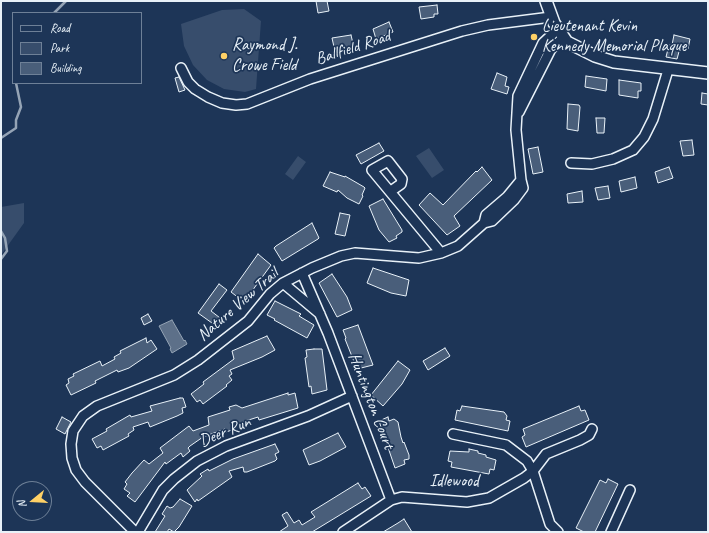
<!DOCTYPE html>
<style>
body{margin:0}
#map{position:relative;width:709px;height:533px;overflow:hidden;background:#1d3557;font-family:Caveat,sans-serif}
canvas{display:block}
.frame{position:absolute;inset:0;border:2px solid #e8f1f8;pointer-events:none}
.legend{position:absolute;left:12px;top:12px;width:130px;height:72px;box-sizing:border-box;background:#1d3557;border:1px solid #6e8097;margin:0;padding:5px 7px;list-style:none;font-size:12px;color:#e8f1f8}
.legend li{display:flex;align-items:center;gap:8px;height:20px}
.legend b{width:20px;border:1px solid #6e8097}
.north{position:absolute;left:12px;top:481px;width:40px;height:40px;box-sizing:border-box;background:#1d3557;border:1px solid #6e8097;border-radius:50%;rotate:252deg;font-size:11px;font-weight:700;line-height:16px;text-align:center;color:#e8f1f8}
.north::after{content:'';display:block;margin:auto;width:14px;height:18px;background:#ffd166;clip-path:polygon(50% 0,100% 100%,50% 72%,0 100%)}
</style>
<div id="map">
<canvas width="709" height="533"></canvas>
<div class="frame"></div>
<ul class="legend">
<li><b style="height:5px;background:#1d3557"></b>Road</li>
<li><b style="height:11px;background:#374d6c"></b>Park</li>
<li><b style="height:11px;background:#495e7a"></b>Building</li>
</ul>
<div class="north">N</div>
</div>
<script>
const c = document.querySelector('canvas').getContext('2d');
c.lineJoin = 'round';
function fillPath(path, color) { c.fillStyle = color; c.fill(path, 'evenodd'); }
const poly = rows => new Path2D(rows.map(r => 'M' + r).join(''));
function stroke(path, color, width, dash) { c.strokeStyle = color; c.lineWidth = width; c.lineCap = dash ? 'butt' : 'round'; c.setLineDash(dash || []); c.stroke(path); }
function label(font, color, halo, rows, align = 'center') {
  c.font = font + ' Caveat,sans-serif'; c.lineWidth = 3.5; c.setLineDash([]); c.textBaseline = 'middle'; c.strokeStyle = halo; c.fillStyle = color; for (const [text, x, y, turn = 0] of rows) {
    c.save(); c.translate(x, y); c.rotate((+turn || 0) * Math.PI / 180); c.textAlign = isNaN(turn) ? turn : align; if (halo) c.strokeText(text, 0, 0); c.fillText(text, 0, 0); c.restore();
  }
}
fillPath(poly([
 [244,9,261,21,256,89,245,92,224,89,207,80,193,65,184,46,181,24,222,10],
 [429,148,444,170,432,178,416,156],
 [298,156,306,162,293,180,285,174],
 [24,203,24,223,1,255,1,207]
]), '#374d6c');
const water = poly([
 [172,320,184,341,185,340,187,344,172,353,170,349,171,348,159,326,172,320]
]);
fillPath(water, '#5d7089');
stroke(water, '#95a4b5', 1);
stroke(poly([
 [54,13,66,1],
 [1,138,16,128,16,120,21,107,16,83],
 [1,231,5,238,7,251,1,259]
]), '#95a4b5', 2.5);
const building = poly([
 [316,1,327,1,329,11,318,13,316,1],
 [437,5,438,14,434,14,434,17,421,19,419,7,437,5],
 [389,22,393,32,376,39,373,29,389,22],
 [351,35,354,48,341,52,340,45,334,47,332,38,351,35],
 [674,35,690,39,688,49,680,48,677,59,666,57,669,45,672,45,674,35],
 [497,73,507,77,505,86,509,87,507,94,491,89,497,73],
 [586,76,607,79,606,91,585,87,586,76],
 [179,77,185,90,179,92,175,78,179,77],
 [619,80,641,83,641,91,638,91,638,98,619,95,619,80],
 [702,93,708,94,708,105,701,104,702,93],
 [568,104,579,105,580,107,578,131,567,129,568,104],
 [596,118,605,118,604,133,597,133,596,118],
 [692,140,694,155,683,156,680,141,692,140],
 [379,143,384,151,361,164,356,155,379,143],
 [538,147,543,172,533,174,528,149,538,147],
 [482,167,492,180,454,216,460,226,447,235,419,205,430,193,443,205,476,171,477,172,482,167],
 [669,167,673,178,658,183,655,172,669,167],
 [330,172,345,177,345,176,364,187,365,188,362,195,363,196,359,204,347,198,338,190,337,192,323,186,330,172],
 [635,177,637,188,621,192,619,181,635,177],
 [608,186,610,198,598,200,595,188,608,186],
 [582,191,583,202,568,203,567,194,582,191],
 [383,199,402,230,402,232,396,236,397,238,389,242,379,230,369,206,383,199],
 [340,213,350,215,345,236,335,234,340,213],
 [312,223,319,238,318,239,282,261,274,248,276,246,312,223],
 [258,254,271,265,244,302,231,292,258,254],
 [373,268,409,280,406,296,391,293,367,283,373,268],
 [332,274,347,297,352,310,337,317,319,283,332,274],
 [219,284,227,290,211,311,224,321,219,328,198,313,219,284],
 [275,301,301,314,299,316,314,325,307,338,274,320,275,319,267,315,275,301],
 [148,314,152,321,144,325,141,318,148,314],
 [358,325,373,365,357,369,345,339,346,338,343,330,358,325],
 [267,336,275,350,262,357,230,370,232,374,229,376,232,380,226,385,227,386,203,404,200,400,197,402,191,394,204,384,203,382,234,359,232,351,267,336],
 [146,338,147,343,151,340,157,349,129,368,118,372,117,370,95,381,96,383,71,395,66,385,69,383,68,379,74,376,73,374,100,361,102,366,115,359,114,357,121,353,120,351,146,338],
 [445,348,450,356,428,370,423,361,445,348],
 [314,349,322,349,327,390,312,394,311,386,309,387,305,358,307,357,306,350,314,349],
 [398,361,410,370,402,384,383,406,371,395,398,361],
 [288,393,288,395,295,393,298,408,259,420,258,417,233,425,235,429,226,432,225,429,203,437,190,446,188,448,190,451,183,457,181,453,166,464,165,462,135,502,127,496,130,493,124,489,127,484,125,482,132,473,144,460,149,464,163,453,160,448,189,426,193,431,209,425,208,417,230,410,229,407,236,405,242,408,288,393],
 [180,398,183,398,186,407,182,408,183,413,177,416,150,427,148,422,133,427,134,430,128,434,129,436,103,450,101,446,97,448,92,439,107,431,106,429,130,415,131,417,152,411,150,406,180,398],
 [462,406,504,412,507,416,506,420,510,421,508,431,455,420,457,410,460,411,462,406],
 [579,406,581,411,585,410,589,420,526,447,522,437,525,435,523,429,579,406],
 [62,417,71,422,65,434,56,429,62,417],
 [388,417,389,421,394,419,398,422,401,437,403,443,404,442,409,455,409,459,404,460,405,464,395,468,379,421,388,417],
 [338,433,346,447,320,461,309,465,303,450,338,433],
 [275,444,279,452,275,454,277,459,275,461,247,472,244,472,243,467,229,471,232,477,198,501,197,499,195,502,187,490,202,476,200,474,208,469,209,471,233,459,275,444],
 [469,449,478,451,478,453,486,455,486,457,496,460,494,470,490,469,489,474,451,467,452,462,448,461,450,451,469,452,469,449],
 [608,479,618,484,595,532,584,532,576,528,600,480,606,483,608,479],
 [358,483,362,489,365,487,371,496,312,532,279,532,288,526,282,515,287,512,294,523,299,520,302,525,315,517,311,512,358,483],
 [180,499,192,506,179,527,174,532,169,529,167,532,155,532,165,516,162,514,167,506,170,508,173,507,180,499],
 [404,519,412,532,383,532,398,523,404,519]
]);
fillPath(building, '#495e7a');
stroke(building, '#e8f1f8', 1);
const minor = poly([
 [181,68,188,82,195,89,208,97,222,103,236,105,247,104,310,79,462,31,488,25,551,17],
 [519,112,551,49,564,37],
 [571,163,592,164,613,159,633,150,644,137,653,119,668,70],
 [391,191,401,184,402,179,388,161,372,170,441,253],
 [484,223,486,215,507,197,521,180],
 [302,273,328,333,391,500],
 [283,283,320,314],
 [453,434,506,445,527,461,533,471,550,524,558,532],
 [135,532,85,482,76,470,72,458,71,444,73,431,83,416,97,406,174,375,198,360,248,321,270,294,283,283,312,268,341,256,355,253,419,258,441,253,458,246,484,223,492,221,514,200,523,188,521,180,516,130,518,96,543,43,558,29],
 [138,532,163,490,174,479,197,461,226,446,308,416,352,396],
 [343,532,391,500,402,497,467,502,489,498,524,478,533,471,546,454,580,440,589,435,592,429],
 [611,532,630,490]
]);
const major = poly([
 [546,1,554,23,567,42,595,56,614,62,708,73]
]);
stroke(minor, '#e8f1f8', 12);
stroke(major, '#e8f1f8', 14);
stroke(minor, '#1d3557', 9);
stroke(major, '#1d3557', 11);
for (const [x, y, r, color] of [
 [534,37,4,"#ffd166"],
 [224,56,4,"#ffd166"]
]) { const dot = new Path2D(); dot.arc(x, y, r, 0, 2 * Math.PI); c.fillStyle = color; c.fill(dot); stroke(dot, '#1d3557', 1.5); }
label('17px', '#e8f1f8', '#1d3557', [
 ["Lieutenant Kevin",542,27],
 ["Kennedy Memorial Plaque",542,47],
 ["Raymond J.",232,46],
 ["Crowe Field",232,66]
], 'left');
label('17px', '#e8f1f8', '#1d3557', [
 ["Ballfield Road",353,48,-18],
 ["Nature View Trail",238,305,-41],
 ["Huntington Court",371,401,69],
 ["Deer Run",225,432,-23],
 ["Idlewood",454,482]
]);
</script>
